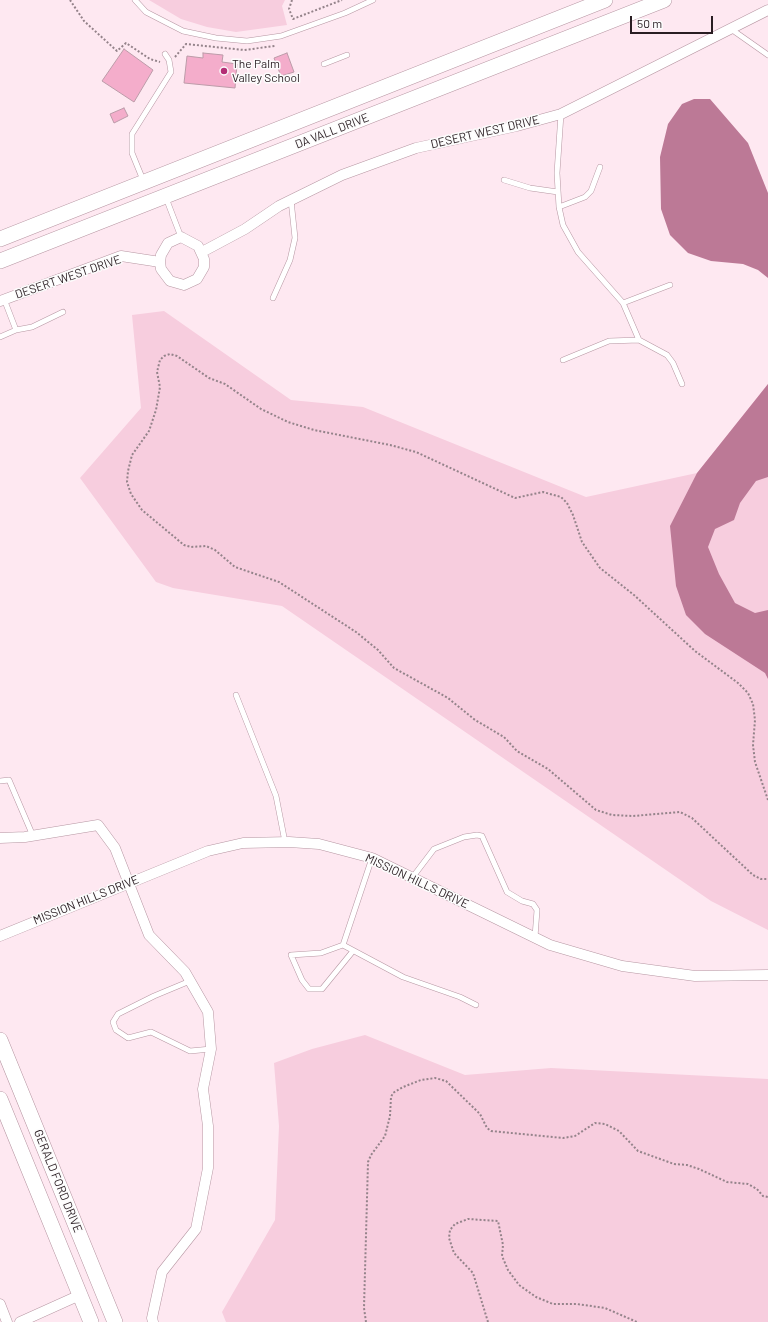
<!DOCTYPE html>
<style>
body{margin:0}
#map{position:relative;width:768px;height:1322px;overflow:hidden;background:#fee8f1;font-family:Barlow,sans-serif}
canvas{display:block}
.scale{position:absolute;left:630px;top:16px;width:83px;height:18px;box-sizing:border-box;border:2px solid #291d22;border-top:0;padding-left:5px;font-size:12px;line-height:14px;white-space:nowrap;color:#291d22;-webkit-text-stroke:3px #fcfcfc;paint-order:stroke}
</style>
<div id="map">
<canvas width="768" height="1322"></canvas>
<div class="scale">50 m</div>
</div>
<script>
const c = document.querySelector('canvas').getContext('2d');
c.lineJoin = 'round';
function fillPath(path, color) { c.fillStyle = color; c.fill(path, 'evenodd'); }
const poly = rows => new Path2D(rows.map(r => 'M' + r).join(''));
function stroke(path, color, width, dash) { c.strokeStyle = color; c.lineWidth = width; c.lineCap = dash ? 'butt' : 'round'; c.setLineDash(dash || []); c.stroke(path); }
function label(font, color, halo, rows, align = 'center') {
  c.font = font + ' Barlow,sans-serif'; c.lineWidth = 3; c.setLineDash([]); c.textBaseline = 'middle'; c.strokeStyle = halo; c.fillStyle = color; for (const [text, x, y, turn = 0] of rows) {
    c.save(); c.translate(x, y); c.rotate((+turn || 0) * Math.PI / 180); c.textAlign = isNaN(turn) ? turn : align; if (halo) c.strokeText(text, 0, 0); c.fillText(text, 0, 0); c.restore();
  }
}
fillPath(poly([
 [149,0,285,0,282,6,287,25,236,32,207,27,181,19],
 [164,311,291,400,363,407,586,497,697,473,768,384,768,930,711,901,282,606,173,588,156,582,80,478,141,408,132,315],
 [365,1035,465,1075,551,1068,768,1079,768,1322,226,1322,222,1312,275,1220,279,1126,274,1063,312,1049]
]), '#f7cdde');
fillPath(poly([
 [694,99,710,99,748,143,768,193,768,278,758,270,743,264,711,261,688,253,670,235,661,209,660,157,668,124,682,104],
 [768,384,768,477,756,481,740,503,734,520,715,529,708,547,719,574,735,603,755,613,768,610,768,679,765,673,705,634,686,615,676,586,670,526,697,473]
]), '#bc7996');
const building = poly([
 [124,49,153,70,134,102,102,81,124,49],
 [203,53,223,55,222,62,237,64,235,88,184,83,187,56,203,58,203,53],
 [287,53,294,72,281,76,274,58,287,53],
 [124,108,128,116,114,123,110,114,124,108]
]);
fillPath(building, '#f4adcb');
stroke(building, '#bc9ba8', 1);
const service = poly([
 [135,0,146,12,183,31,216,38,247,41,281,36,345,13,373,0],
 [731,29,768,55],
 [324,64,347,55],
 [561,114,557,173,559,207,563,225,578,252,623,303,639,340],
 [143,180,132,153,132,134,171,72,169,60,165,54],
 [504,180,530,188,558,192],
 [166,198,181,237],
 [559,207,585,197,591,191,600,167],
 [273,298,290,260,295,238,291,200],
 [4,299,16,330,32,327,63,312],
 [623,303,670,285],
 [0,337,16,330],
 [563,360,609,341,639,340,667,355,673,363,682,384],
 [236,695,276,796,285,842],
 [0,781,9,780,33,836],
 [372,858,343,945,403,977,460,997,476,1005],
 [412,878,434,849,464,837,477,835,482,836,507,892,522,901,533,904,537,910,535,937],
 [343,945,321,953,291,955,302,980,309,989,322,989,353,951],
 [190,981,154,996,118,1014,113,1022,116,1030,128,1038,151,1032,190,1051,211,1049]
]);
const minor = poly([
 [181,237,198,246,204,259,204,267,197,279,184,285,170,281,161,269,160,262,161,255,168,243,181,237],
 [202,252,245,229,279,206,342,175,416,148,517,126,561,114,768,10],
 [0,301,121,256,160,262],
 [0,838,25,837,98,825,115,848,149,935,185,972,208,1012,211,1049,203,1089,208,1126,208,1168,196,1229,162,1272,152,1318,153,1322],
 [0,936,208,851,243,843,289,842,319,844,372,858,550,945,622,966,695,976,768,975],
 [0,1304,7,1322],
 [20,1322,80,1295]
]);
const secondary = poly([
 [0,239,605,0],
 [0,261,664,0],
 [0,1040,115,1322],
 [0,1099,91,1322]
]);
stroke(service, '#b696a2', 6);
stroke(minor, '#b696a2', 11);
stroke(secondary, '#b696a2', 16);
stroke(poly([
 [70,0,84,21,117,51,126,43,150,59,160,62],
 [292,0,289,9,293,19,342,0],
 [175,57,186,44,244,50,275,46],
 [768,800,755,762,753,745,755,720,753,704,748,693,738,683,695,651,634,595,600,568,582,542,573,515,567,503,561,497,543,492,515,498,416,452,390,445,314,430,288,422,261,409,225,384,209,378,177,356,170,354,164,356,160,360,157,372,160,387,156,410,149,431,132,455,128,471,127,482,131,494,142,510,184,545,191,547,206,546,215,550,235,567,279,582,356,632,378,650,394,668,448,698,475,720,504,737,517,751,548,769,596,810,612,815,633,816,680,812,692,818,753,875,761,879,768,879],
 [366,1322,364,1308,368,1162,371,1155,385,1136,390,1116,391,1097,393,1093,403,1087,421,1080,435,1078,446,1081,480,1114,487,1128,491,1131,563,1138,575,1136,595,1123,605,1124,619,1131,638,1151,674,1164,687,1165,699,1169,727,1182,748,1184,757,1189,763,1196,768,1197],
 [488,1322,473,1273,454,1253,449,1238,450,1230,455,1224,468,1219,498,1221,503,1245,502,1256,508,1270,519,1285,536,1297,553,1304,577,1304,605,1308,637,1322]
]), '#94838a', 2, [2, 2]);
stroke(service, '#fff', 5);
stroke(minor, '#fff', 10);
stroke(secondary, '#fff', 15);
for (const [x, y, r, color] of [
 [224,71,4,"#b32e75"]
]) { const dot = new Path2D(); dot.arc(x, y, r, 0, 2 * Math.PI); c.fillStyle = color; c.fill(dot); stroke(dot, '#fcfcfc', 1.5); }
label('12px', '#291d22', '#fcfcfc', [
 ["The Palm",232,64],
 ["Valley School",232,78]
], 'left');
label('12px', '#291d22', '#fcfcfc', [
 ["DA VALL DRIVE",332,131,-21],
 ["DESERT WEST DRIVE",485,132,-13],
 ["DESERT WEST DRIVE",68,277,-19],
 ["MISSION HILLS DRIVE",417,881,25],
 ["MISSION HILLS DRIVE",86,900,-22],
 ["GERALD FORD DRIVE",58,1181,68]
]);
</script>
